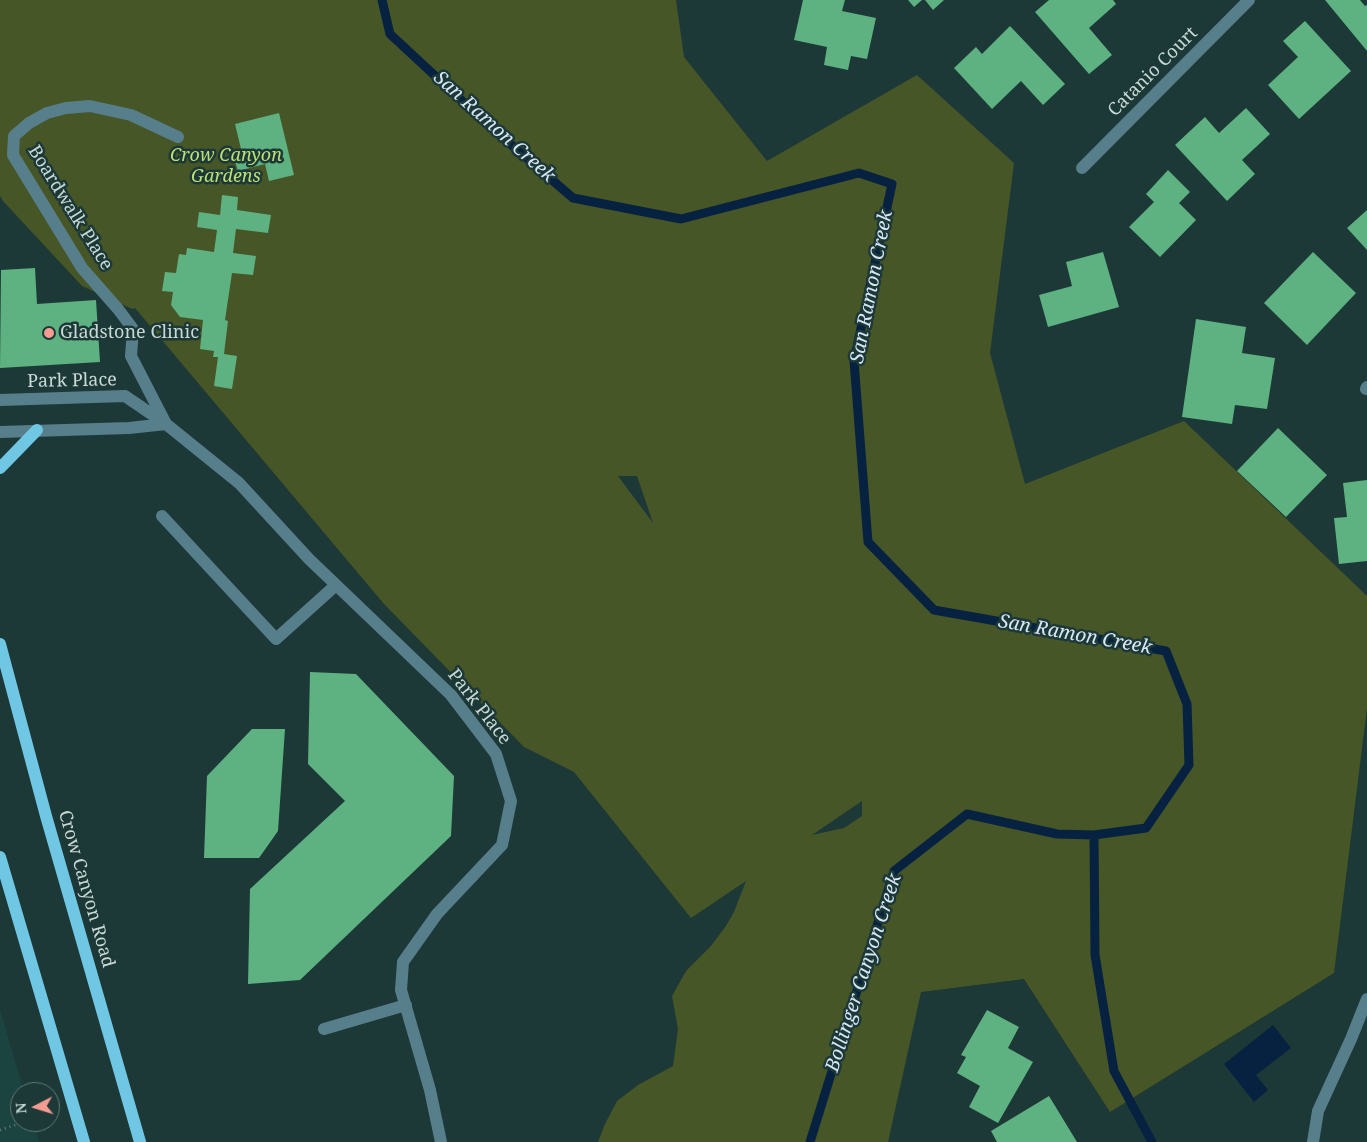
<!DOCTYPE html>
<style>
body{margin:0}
#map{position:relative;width:1367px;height:1142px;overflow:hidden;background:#1c3937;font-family:"Noto Serif",serif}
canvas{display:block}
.north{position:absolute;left:10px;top:1082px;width:50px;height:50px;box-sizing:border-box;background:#1c3937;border:1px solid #607977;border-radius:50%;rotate:265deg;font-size:14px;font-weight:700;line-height:20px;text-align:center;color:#c7d8d6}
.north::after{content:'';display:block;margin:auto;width:18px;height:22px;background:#f59c92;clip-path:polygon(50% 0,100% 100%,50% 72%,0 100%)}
</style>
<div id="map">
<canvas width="1367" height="1142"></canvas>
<div class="north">N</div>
</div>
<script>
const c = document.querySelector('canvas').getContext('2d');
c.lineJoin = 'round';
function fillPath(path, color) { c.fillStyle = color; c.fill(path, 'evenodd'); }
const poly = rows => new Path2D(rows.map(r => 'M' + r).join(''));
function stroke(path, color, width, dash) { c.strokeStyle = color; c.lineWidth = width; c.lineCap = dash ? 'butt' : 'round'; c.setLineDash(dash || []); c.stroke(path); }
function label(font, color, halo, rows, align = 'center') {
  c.font = font + ' "Noto Serif",serif'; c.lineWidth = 5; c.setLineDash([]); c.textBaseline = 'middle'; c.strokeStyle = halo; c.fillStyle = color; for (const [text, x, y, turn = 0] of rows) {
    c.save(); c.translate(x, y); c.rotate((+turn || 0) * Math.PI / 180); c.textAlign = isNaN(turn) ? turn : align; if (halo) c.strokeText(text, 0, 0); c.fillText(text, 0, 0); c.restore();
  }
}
fillPath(poly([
 [0,1009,24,1092,20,1092,20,1122,33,1122,39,1142,0,1142]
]), '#1b4340');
fillPath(poly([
 [0,0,676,0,684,57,767,161,917,75,1014,163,990,353,1025,484,1184,421,1367,596,1367,708,1334,973,1110,1112,1024,979,921,992,888,1142,598,1142,605,1124,617,1101,638,1085,673,1066,678,1029,672,996,686,971,711,946,726,926,734,912,746,881,691,918,574,772,524,747,384,604,135,308,132,309,82,286,3,201,0,196],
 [618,476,637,476,653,523],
 [862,801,862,816,844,828,812,835]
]), '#475627');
fillPath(poly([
 [1273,1025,1291,1048,1256,1075,1268,1090,1254,1102,1224,1064]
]), '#072240');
stroke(poly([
 [382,0,390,34,486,123,573,198,681,219,859,173,892,184,854,361,868,542,934,610,1166,651,1187,704,1189,765,1146,828,1094,835,1057,834,967,814,894,871,810,1142],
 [1094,835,1095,955,1114,1071,1152,1142]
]), '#072240', 9);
fillPath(poly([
 [803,0,845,0,842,11,876,18,867,59,851,56,848,70,824,65,827,47,794,40],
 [908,0,922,0,914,7],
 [925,0,944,0,933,10],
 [1049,0,1113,0,1116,4,1089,28,1112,55,1089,74,1035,12],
 [1325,0,1360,0,1365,6,1367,5,1367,51],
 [1305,21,1351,71,1299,119,1268,85,1298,57,1283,41],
 [1010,26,1065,84,1043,105,1021,81,992,109,954,68,976,47,982,54],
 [1246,108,1270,134,1242,160,1255,174,1227,201,1175,145,1205,117,1219,133],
 [279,113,294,175,269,181,265,164,238,171,233,155,242,153,235,124],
 [1168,170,1190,192,1179,203,1196,220,1160,257,1129,227,1154,202,1146,194],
 [222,195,238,197,237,210,271,215,268,233,236,229,233,253,256,256,253,275,232,273,225,320,228,321,224,354,237,356,232,389,214,386,218,357,213,357,214,351,200,349,203,320,180,317,171,305,173,292,162,291,165,272,176,273,179,254,186,255,187,248,214,252,217,230,197,227,199,212,220,215],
 [1367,210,1367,250,1347,228],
 [1103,252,1119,307,1048,327,1039,295,1072,286,1066,262],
 [1313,252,1356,293,1307,345,1264,303],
 [35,268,37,304,96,300,100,362,0,368,1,270],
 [1196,319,1246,327,1242,353,1275,358,1267,409,1235,405,1232,424,1182,417],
 [1278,428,1327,475,1286,517,1237,471],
 [1367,480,1367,561,1339,564,1334,518,1347,517,1343,483],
 [310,672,356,674,454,776,451,836,300,980,248,984,250,889,345,801,308,764],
 [252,729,285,729,278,831,259,858,204,858,207,776],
 [987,1010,1019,1027,1008,1048,1033,1062,998,1123,969,1107,980,1086,957,1073,966,1057,961,1055],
 [1049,1096,1077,1142,997,1142,991,1131]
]), '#5eb180');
stroke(poly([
 [0,1130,25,1122]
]), '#647c7a', 3, [1, 4]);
stroke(poly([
 [1082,168,1249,0],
 [1366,389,1367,387],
 [0,400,125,396,166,424,239,483,309,559,451,695,496,754,511,801,502,845,437,914,403,962,401,990,430,1090,441,1142],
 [165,422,131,356,133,329,118,309,82,268,13,155,14,136,29,123,47,113,66,108,90,106,131,115,178,137],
 [0,432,129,428,166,424],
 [162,516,276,639,336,585],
 [324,1029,406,1005],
 [1313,1142,1318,1111,1351,1039,1367,999]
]), '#567e8b', 12);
stroke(poly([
 [0,468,37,430],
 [0,644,46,816,140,1142],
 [0,857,84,1142]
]), '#70c7e3', 12);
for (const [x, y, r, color] of [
 [49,333,6,"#f59c92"]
]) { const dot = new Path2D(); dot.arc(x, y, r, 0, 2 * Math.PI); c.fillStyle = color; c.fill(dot); stroke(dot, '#1c3937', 2); }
label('18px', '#c7d8d6', '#1c3937', [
 ["Catanio Court",1153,72,-45],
 ["Boardwalk Place",70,208,58],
 ["Park Place",72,381,-1],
 ["Park Place",479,707,52],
 ["Crow Canyon Road",86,889,74]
]);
label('italic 18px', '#bddf74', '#1c3937', [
 ["Crow Canyon",226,156],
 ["Gardens",226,177]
]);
label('18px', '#c7d8d6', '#1c3937', [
 ["Gladstone Clinic",60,333]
], 'left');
label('italic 19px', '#d8e6f7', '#1c3937', [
 ["San Ramon Creek",494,127,42],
 ["San Ramon Creek",872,287,-79],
 ["San Ramon Creek",1075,635,10],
 ["Bollinger Canyon Creek",864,973,-72]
]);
</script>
